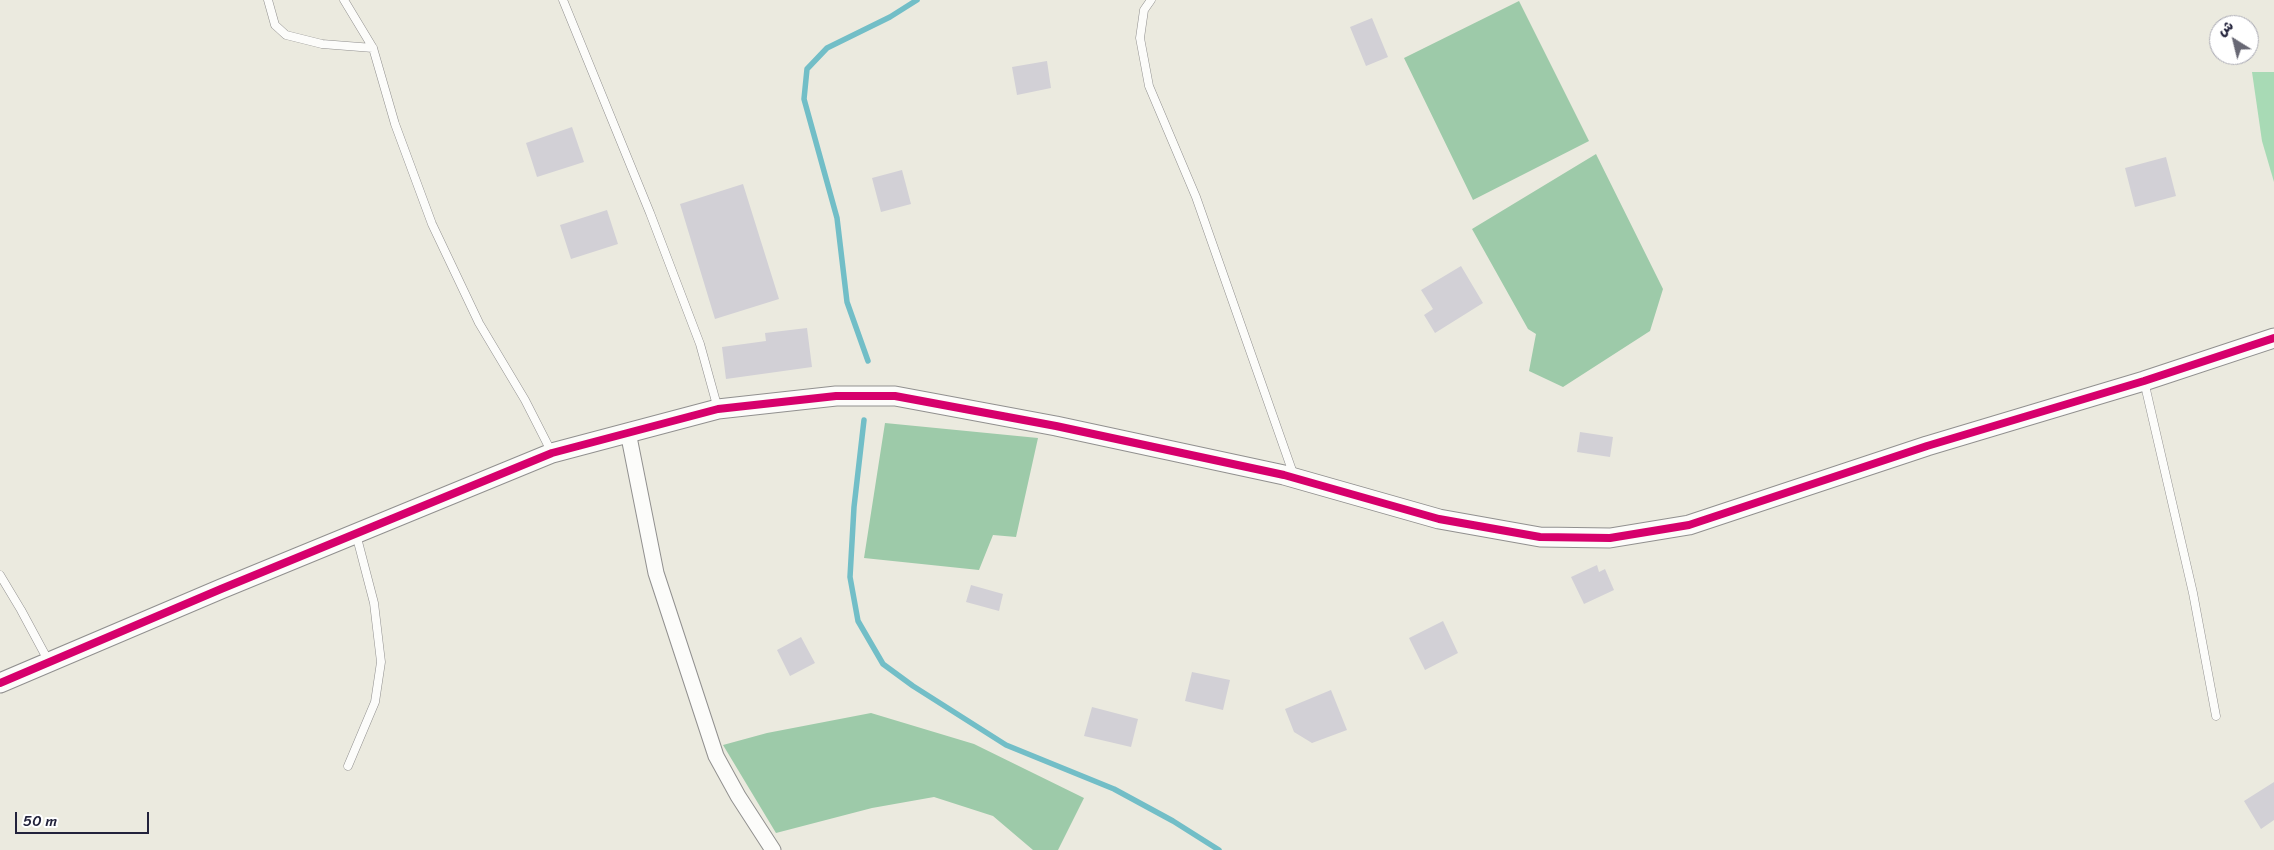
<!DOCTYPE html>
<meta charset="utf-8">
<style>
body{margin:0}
#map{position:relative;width:2274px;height:850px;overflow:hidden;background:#ebeadf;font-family:Sriracha,"Playpen Sans Arabic",sans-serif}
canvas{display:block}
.north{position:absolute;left:2209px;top:15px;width:50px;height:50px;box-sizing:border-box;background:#fff;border:1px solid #a7a7b1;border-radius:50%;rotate:324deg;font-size:14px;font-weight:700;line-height:20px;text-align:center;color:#22223b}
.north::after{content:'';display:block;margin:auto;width:18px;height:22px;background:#686874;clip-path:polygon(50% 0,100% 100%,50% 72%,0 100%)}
.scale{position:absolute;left:15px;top:812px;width:134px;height:22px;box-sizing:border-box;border:2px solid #22223b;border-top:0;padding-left:6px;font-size:15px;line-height:18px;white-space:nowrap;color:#22223b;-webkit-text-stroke:4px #fff;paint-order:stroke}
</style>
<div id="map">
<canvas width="2274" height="850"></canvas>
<div class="north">ش</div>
<div class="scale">50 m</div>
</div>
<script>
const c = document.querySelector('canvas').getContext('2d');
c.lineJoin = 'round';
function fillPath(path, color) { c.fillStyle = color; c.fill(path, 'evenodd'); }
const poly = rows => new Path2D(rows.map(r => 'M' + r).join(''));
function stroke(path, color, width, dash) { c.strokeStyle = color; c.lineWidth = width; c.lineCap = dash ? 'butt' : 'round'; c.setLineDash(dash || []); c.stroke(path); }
fillPath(poly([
 [2252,72,2274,72,2274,182,2262,141]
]), '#a8dab5');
fillPath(poly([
 [1519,1,1589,141,1473,200,1404,58],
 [1596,154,1663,289,1650,331,1563,387,1529,371,1536,334,1528,329,1472,229],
 [885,423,1038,438,1016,537,993,535,979,570,864,558],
 [871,713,974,744,1084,798,1058,850,1033,850,993,816,934,797,872,808,776,833,723,745,767,733]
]), '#9dcaa9');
stroke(poly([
 [868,361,847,302,837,218,804,99,807,69,827,48,890,17,917,0],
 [864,420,854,507,850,577,858,621,883,664,913,686,1006,745,1114,789,1173,821,1219,850]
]), '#72bec7', 5.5);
fillPath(poly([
 [1372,18,1388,57,1366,66,1350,27],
 [1047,61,1051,88,1017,95,1012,67],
 [572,127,584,162,537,177,526,143],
 [2166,157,2176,196,2135,207,2125,168],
 [902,170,911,204,881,212,872,178],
 [743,184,779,299,715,319,680,204],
 [607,210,618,244,571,259,560,225],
 [1461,266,1483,303,1435,333,1424,315,1433,309,1421,290],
 [807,328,812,367,726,379,722,347,766,341,765,333],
 [1580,432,1613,437,1610,457,1577,452],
 [1597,565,1599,572,1605,569,1614,590,1584,604,1571,577],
 [971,585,1003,594,999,611,966,602],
 [1443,621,1458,653,1425,670,1409,638],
 [801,637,815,663,790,676,777,650],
 [1192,672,1230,680,1223,710,1185,701],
 [1331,690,1347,730,1312,743,1294,732,1285,709],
 [1092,707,1138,719,1131,747,1084,736],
 [2274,782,2274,820,2261,829,2244,801]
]), '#d2d0d6');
const service = poly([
 [268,0,275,25,286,35,322,44,373,48],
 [344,0,373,48,395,124,432,224,479,323,525,400,552,453],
 [563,0,650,213,700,344,718,409],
 [1151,0,1144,10,1140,38,1149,86,1196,197,1294,476],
 [2144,381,2193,593,2216,716],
 [0,575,21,610,49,662],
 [348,766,375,702,381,662,374,603,356,534]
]);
const minor = poly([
 [628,432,656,573,716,756,738,796,773,850]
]);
const tertiary = poly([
 [0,683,221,589,552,453,718,409,836,396,895,396,1056,426,1284,475,1439,519,1540,537,1610,538,1689,525,1927,446,2144,381,2274,338]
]);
stroke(service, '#91908f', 9);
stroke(minor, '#91908f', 17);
stroke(tertiary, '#91908f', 21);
stroke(service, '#fcfcfa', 8);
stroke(minor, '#fcfcfa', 15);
stroke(tertiary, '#fcfcfa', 19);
stroke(poly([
 [0,683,221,589,552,453,718,409,836,396,895,396,1056,426,1284,475,1439,519,1540,537,1610,538,1689,525,1927,446,2144,381,2274,338]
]), '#d6006c', 8);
</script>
